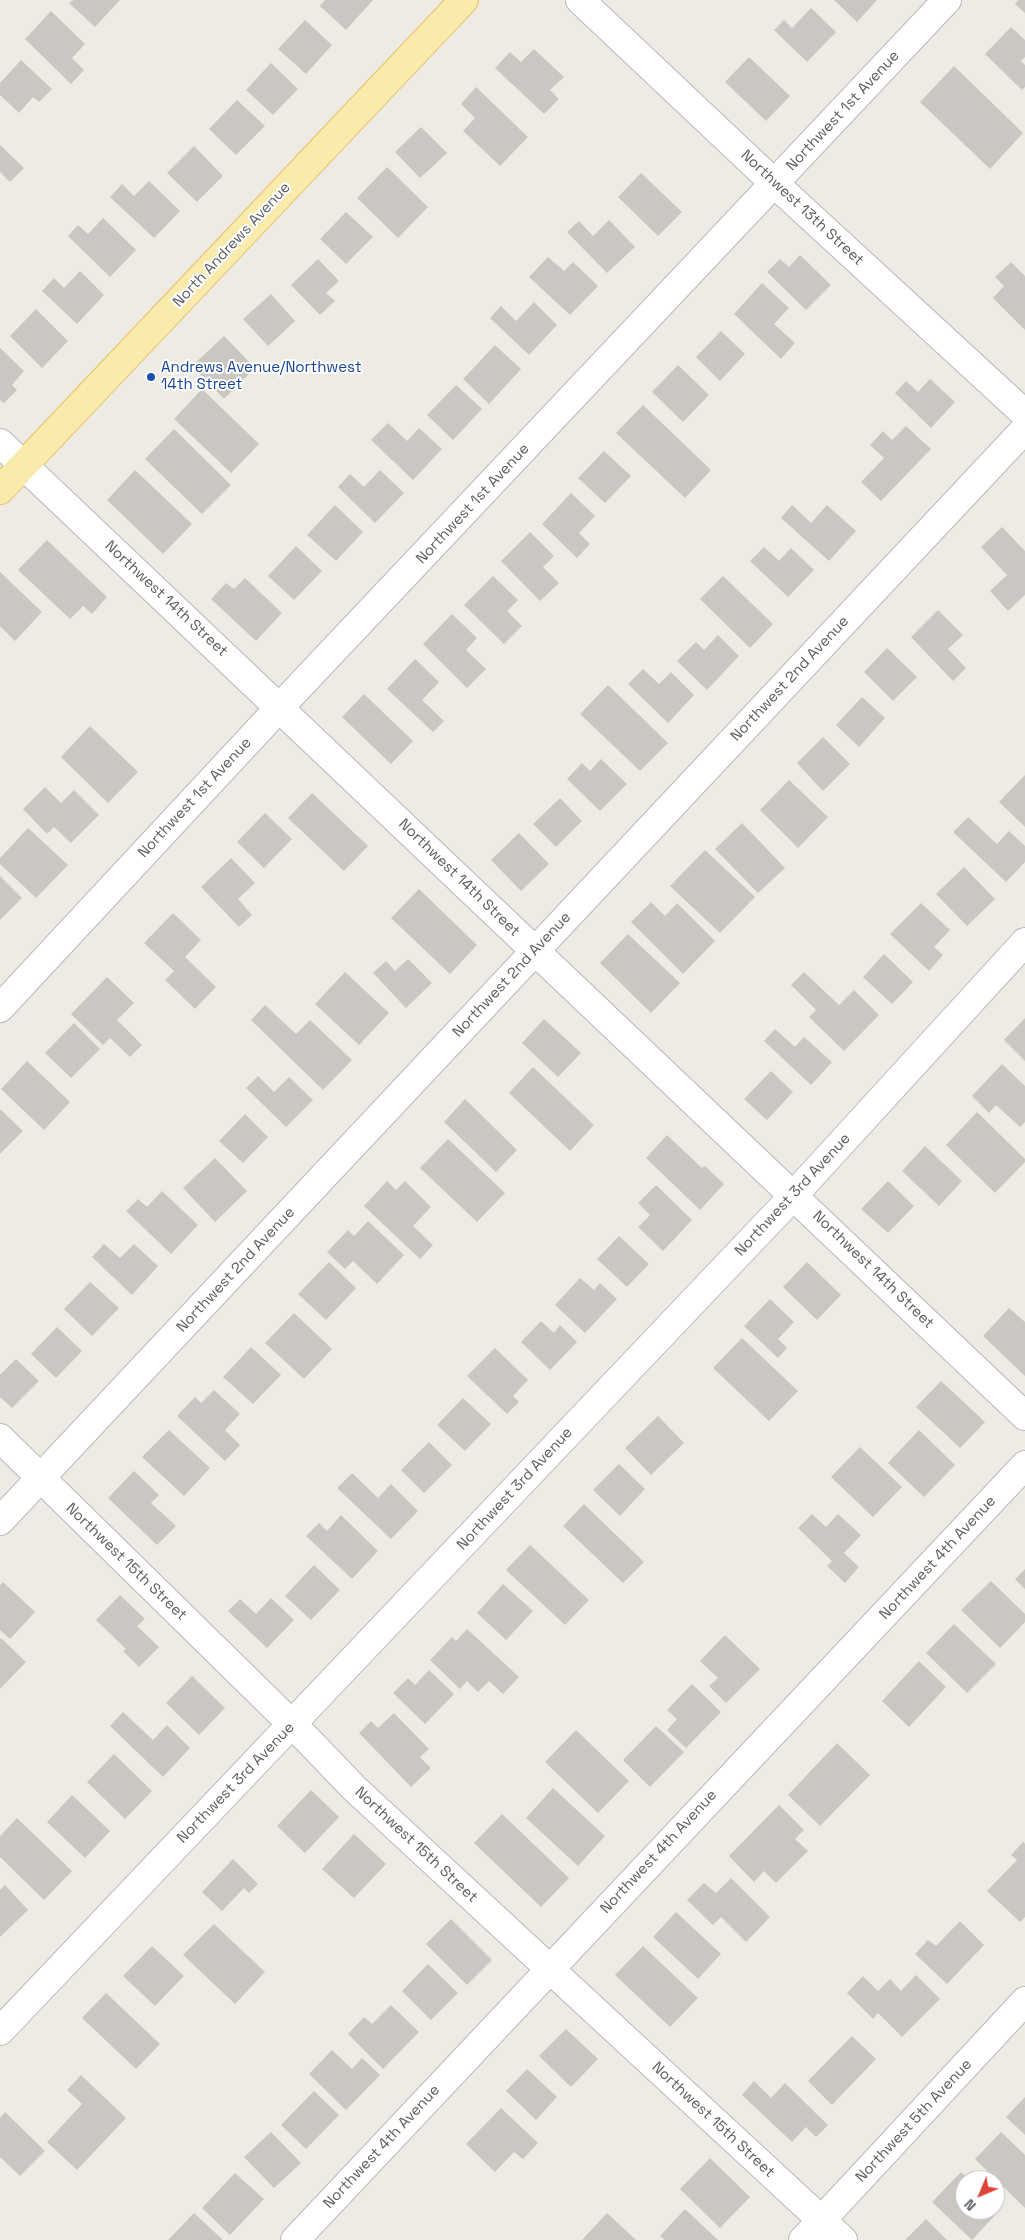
<!DOCTYPE html>
<style>
body{margin:0}
#map{position:relative;width:1025px;height:2240px;overflow:hidden;background:#edebe3;font-family:"Space Grotesk",sans-serif}
canvas{display:block}
.north{position:absolute;left:955px;top:2170px;width:50px;height:50px;box-sizing:border-box;background:#fff;border:1px solid #bdbfc1;border-radius:50%;rotate:225deg;font-size:14px;font-weight:700;line-height:20px;text-align:center;color:#5b5f63}
.north::after{content:'';display:block;margin:auto;width:18px;height:22px;background:#dd4339;clip-path:polygon(50% 0,100% 100%,50% 72%,0 100%)}
</style>
<div id="map">
<canvas width="1025" height="2240"></canvas>
<div class="north">N</div>
</div>
<script>
const c = document.querySelector('canvas').getContext('2d');
c.lineJoin = 'round';
function fillPath(path, color) { c.fillStyle = color; c.fill(path, 'evenodd'); }
const poly = rows => new Path2D(rows.map(r => 'M' + r).join(''));
function stroke(path, color, width, dash) { c.strokeStyle = color; c.lineWidth = width; c.lineCap = dash ? 'butt' : 'round'; c.setLineDash(dash || []); c.stroke(path); }
function label(font, color, halo, rows, align = 'center') {
  c.font = font + ' "Space Grotesk",sans-serif'; c.lineWidth = 4; c.setLineDash([]); c.textBaseline = 'middle'; c.strokeStyle = halo; c.fillStyle = color; for (const [text, x, y, turn = 0] of rows) {
    c.save(); c.translate(x, y); c.rotate((+turn || 0) * Math.PI / 180); c.textAlign = isNaN(turn) ? turn : align; if (halo) c.strokeText(text, 0, 0); c.fillText(text, 0, 0); c.restore();
  }
}
fillPath(poly([
 [73,0,120,0,95,27,69,3],
 [325,0,373,0,346,30,320,6],
 [834,0,877,0,857,22],
 [1018,0,1025,0,1025,13,1015,4],
 [811,8,836,32,807,62,774,30,784,20,792,28],
 [51,11,85,44,72,58,84,70,71,84,25,39],
 [305,20,332,45,306,74,278,49],
 [1011,27,1025,40,1025,57,1021,61,1025,65,1025,87,1022,90,985,54],
 [534,49,564,77,550,90,559,99,544,114,495,68,510,52,521,62],
 [749,57,790,96,766,121,725,82],
 [21,60,52,89,39,102,33,97,19,113,0,95,0,83],
 [271,63,298,89,273,115,246,90],
 [954,66,1023,133,990,169,920,102],
 [476,87,528,137,500,166,463,131,475,118,461,104],
 [237,100,265,126,236,155,209,129],
 [421,127,447,153,420,178,395,152],
 [0,145,24,168,10,182,0,172],
 [194,146,223,176,197,202,167,173],
 [387,167,428,207,398,238,357,198],
 [641,173,682,212,658,236,618,197],
 [149,181,180,211,154,238,110,197,122,184,134,196],
 [346,212,373,237,346,264,320,239],
 [103,218,136,250,110,277,68,236,78,225,88,234],
 [609,220,635,247,607,273,567,232,579,221,593,236],
 [800,255,831,285,806,310,767,272,780,259,789,267],
 [548,257,564,271,573,262,598,286,570,315,529,277],
 [318,259,339,281,326,293,335,301,320,315,291,285],
 [1011,262,1025,276,1025,330,993,298,1004,286,995,277],
 [80,271,104,295,77,324,42,291,54,278,64,288],
 [762,283,789,308,774,324,795,343,781,359,734,314],
 [271,294,295,321,268,346,243,319],
 [534,302,557,325,529,355,490,318,501,306,516,321],
 [36,309,68,341,42,368,10,336],
 [721,331,745,354,720,381,696,357],
 [224,336,255,368,224,399,192,366],
 [495,345,521,369,489,404,463,379],
 [0,348,24,371,12,385,17,390,4,403,0,400],
 [678,365,709,395,683,422,652,392],
 [930,379,955,402,931,428,895,393,906,381,918,392],
 [456,385,482,409,453,440,427,415],
 [202,389,259,444,231,473,174,419],
 [643,405,711,470,685,498,616,433],
 [388,423,407,441,419,428,442,449,413,480,371,440],
 [906,426,931,449,881,501,861,482,884,458,870,445,883,431,892,440],
 [174,429,231,485,202,514,145,459],
 [604,451,631,476,605,503,578,478],
 [135,470,192,524,163,554,107,500],
 [380,470,404,493,375,523,338,487,350,474,364,487],
 [571,493,595,516,579,533,590,544,577,558,542,524],
 [335,505,363,532,336,561,307,535],
 [792,505,811,523,827,505,856,531,829,561,781,518],
 [1002,527,1025,551,1025,595,1008,611,990,591,1007,575,981,547],
 [530,532,554,556,543,567,559,583,540,601,501,561],
 [47,540,107,597,92,614,83,606,70,619,18,570],
 [296,546,322,571,294,600,268,576],
 [764,547,779,561,791,548,814,570,788,597,750,561],
 [0,572,42,612,15,641,0,626],
 [493,576,518,600,507,611,522,626,504,644,464,605],
 [723,576,773,624,750,648,700,599],
 [245,578,282,613,256,641,211,599,226,583,234,589],
 [938,610,963,635,948,649,966,668,953,681,911,637],
 [452,614,477,638,466,650,486,669,467,688,423,644],
 [718,635,739,656,707,690,677,661,696,642,704,650],
 [887,648,917,677,893,701,864,672],
 [415,659,439,682,422,700,444,721,433,732,387,689],
 [643,669,659,684,671,672,694,695,668,723,628,684],
 [608,685,668,743,640,771,580,714],
 [364,694,413,741,391,764,342,717],
 [862,697,885,718,859,747,836,725],
 [90,726,138,772,108,803,61,757],
 [823,737,850,764,823,791,797,763],
 [601,759,627,784,600,811,567,779,582,763,590,771],
 [1025,775,1025,827,999,802],
 [789,780,828,817,798,848,760,810],
 [45,787,61,803,74,790,99,815,71,843,54,827,47,834,23,809],
 [312,793,368,846,344,871,288,818],
 [560,798,582,821,556,847,533,824],
 [265,813,292,839,264,868,237,842],
 [968,817,997,844,1009,831,1025,846,1025,862,1006,882,953,832],
 [742,823,785,868,758,893,715,849],
 [28,828,68,865,36,898,0,864,0,858],
 [519,833,549,864,521,891,491,860],
 [705,850,755,897,720,933,670,886],
 [231,858,255,883,238,899,252,915,239,927,201,887],
 [964,867,995,899,967,926,936,894],
 [0,876,22,898,0,920],
 [419,889,477,945,450,974,391,918],
 [651,902,665,916,677,903,715,941,683,974,631,922],
 [921,903,950,930,934,947,943,955,929,971,890,934],
 [173,913,201,940,185,957,216,987,195,1009,165,980,174,971,144,943],
 [628,934,680,983,651,1013,600,963],
 [884,954,913,982,892,1004,863,977],
 [408,959,432,983,406,1008,373,973,386,961,395,971],
 [345,972,389,1013,359,1045,315,1004],
 [804,972,839,1005,854,990,879,1015,844,1051,809,1017,816,1010,791,985],
 [107,977,134,1003,117,1020,142,1045,130,1057,110,1038,103,1045,71,1014],
 [265,1005,296,1034,310,1020,352,1060,323,1090,251,1020],
 [1025,1018,1025,1061,1004,1040],
 [544,1019,581,1053,558,1077,522,1043],
 [74,1023,100,1049,71,1078,45,1053],
 [775,1029,795,1047,804,1037,832,1062,811,1085,764,1041],
 [27,1061,70,1102,44,1130,1,1089],
 [1002,1064,1025,1086,1025,1122,1020,1127,996,1105,989,1113,972,1096],
 [533,1067,594,1125,570,1151,509,1093],
 [771,1071,793,1092,767,1120,744,1099],
 [258,1076,274,1092,289,1077,313,1100,286,1127,246,1088],
 [465,1099,517,1150,496,1172,444,1122],
 [0,1109,23,1131,0,1154],
 [977,1112,1025,1159,1025,1162,995,1193,946,1145],
 [245,1114,268,1137,243,1163,219,1141],
 [667,1135,702,1168,705,1166,724,1184,700,1210,646,1158],
 [448,1139,505,1193,477,1222,420,1168],
 [925,1146,962,1181,939,1206,902,1171],
 [215,1158,247,1191,215,1222,183,1188],
 [387,1181,396,1190,405,1181,431,1207,413,1226,433,1245,420,1259,364,1206],
 [888,1181,914,1206,888,1233,861,1209],
 [656,1185,692,1220,663,1251,638,1227,650,1215,638,1203],
 [162,1191,198,1225,171,1254,126,1211,138,1199,147,1207],
 [368,1221,404,1255,377,1284,353,1261,345,1269,327,1252,348,1230,354,1236],
 [619,1236,649,1264,627,1287,597,1259],
 [104,1244,120,1258,134,1244,158,1266,132,1295,92,1257],
 [329,1262,356,1288,326,1320,298,1294],
 [807,1262,841,1295,817,1320,783,1287],
 [580,1278,594,1290,600,1283,617,1299,585,1333,555,1305],
 [90,1282,119,1308,92,1336,64,1309],
 [770,1299,794,1322,778,1339,787,1348,778,1358,744,1326],
 [1009,1308,1025,1322,1025,1376,983,1336],
 [294,1313,332,1349,304,1379,265,1343],
 [541,1321,554,1333,560,1325,577,1342,550,1370,521,1342],
 [57,1327,82,1351,56,1378,31,1354],
 [742,1338,798,1391,769,1421,713,1368],
 [251,1347,281,1375,253,1404,223,1377],
 [495,1348,528,1380,513,1396,519,1402,507,1414,467,1376],
 [16,1359,39,1381,12,1408,0,1397,0,1375],
 [941,1381,985,1422,960,1448,916,1407],
 [214,1390,240,1414,225,1430,240,1445,225,1461,177,1416,195,1397,201,1403],
 [463,1398,491,1424,465,1451,437,1425],
 [658,1416,684,1443,651,1475,625,1448],
 [169,1430,210,1468,184,1496,142,1457],
 [919,1430,955,1465,924,1497,888,1463],
 [429,1442,452,1465,424,1493,401,1470],
 [860,1447,902,1487,873,1517,831,1477],
 [619,1464,645,1489,620,1516,593,1490],
 [134,1471,159,1495,151,1503,176,1526,157,1545,108,1498],
 [352,1473,378,1498,391,1484,418,1511,391,1539,337,1488],
 [584,1504,644,1562,623,1583,563,1526],
 [812,1514,826,1527,838,1514,861,1535,844,1553,859,1567,845,1583,827,1566,832,1561,798,1528],
 [341,1515,378,1551,352,1579,306,1536,319,1523,327,1531],
 [530,1545,589,1600,565,1625,506,1570],
 [314,1565,340,1590,311,1620,285,1596],
 [1025,1569,1025,1589,1015,1579],
 [991,1581,1025,1614,1025,1622,1000,1648,961,1610],
 [3,1582,35,1612,10,1639,0,1630,0,1585],
 [503,1584,533,1611,506,1640,477,1613],
 [120,1595,145,1619,137,1626,159,1647,139,1667,123,1651,126,1649,96,1620],
 [271,1598,294,1620,267,1648,228,1611,240,1599,256,1614],
 [954,1624,996,1664,967,1693,926,1653],
 [467,1629,519,1677,503,1694,489,1681,478,1692,467,1681,460,1689,430,1660,452,1637,456,1641],
 [725,1635,760,1669,726,1703,709,1686,718,1678,700,1661],
 [1,1638,26,1662,0,1689,0,1639],
 [919,1661,946,1687,909,1727,882,1701],
 [429,1670,454,1694,425,1724,393,1693,408,1678,415,1685],
 [192,1676,225,1708,199,1735,166,1703],
 [692,1684,721,1712,686,1748,667,1730,677,1719,667,1710],
 [123,1712,153,1740,167,1725,190,1748,163,1777,110,1726],
 [394,1713,429,1749,420,1757,431,1768,411,1787,359,1733,371,1721,378,1728],
 [656,1726,684,1752,650,1787,623,1760],
 [576,1730,629,1781,598,1813,545,1762],
 [837,1743,870,1775,820,1826,788,1795],
 [114,1754,152,1791,125,1819,87,1782],
 [553,1788,605,1836,578,1866,526,1818],
 [311,1790,339,1817,305,1853,277,1826],
 [72,1795,110,1831,85,1858,47,1822],
 [779,1805,804,1830,795,1839,808,1851,776,1883,764,1871,754,1882,729,1856],
 [502,1814,569,1878,541,1907,474,1843],
 [17,1818,72,1871,44,1900,0,1857,0,1836],
 [354,1834,386,1864,354,1898,322,1869],
 [1023,1842,1025,1844,1025,1917,1020,1922,987,1891,1017,1860,1011,1855],
 [233,1859,258,1884,249,1893,244,1888,222,1911,202,1892],
 [731,1878,770,1917,746,1942,721,1917,713,1925,687,1900,704,1883,716,1893],
 [5,1885,28,1910,0,1937,0,1890],
 [676,1912,721,1954,698,1979,653,1937],
 [451,1919,492,1960,467,1985,426,1944],
 [960,1921,984,1945,947,1984,915,1954,928,1940,936,1946],
 [214,1924,265,1972,235,2004,183,1955],
 [152,1946,184,1976,155,2006,123,1976],
 [643,1946,698,1998,670,2027,615,1975],
 [428,1964,458,1993,431,2020,402,1991],
 [916,1975,940,1999,902,2037,878,2013,873,2019,847,1993,863,1976,878,1991,890,1979,901,1991],
 [106,1993,160,2044,136,2069,82,2018],
 [391,2005,419,2032,383,2069,348,2034,364,2017,372,2024],
 [566,2029,598,2059,571,2087,539,2056],
 [852,2036,876,2059,832,2105,808,2081],
 [332,2050,352,2069,362,2058,380,2075,346,2110,309,2074],
 [527,2069,557,2097,536,2120,506,2091],
 [81,2075,126,2118,77,2170,47,2142,82,2104,67,2090],
 [754,2081,771,2098,785,2083,828,2125,816,2137,806,2127,792,2142,742,2095],
 [314,2091,339,2115,306,2149,281,2125],
 [1025,2097,1025,2135,1006,2117],
 [501,2108,538,2143,523,2159,514,2152,495,2172,466,2144],
 [5,2112,45,2151,20,2176,0,2157,0,2118],
 [271,2132,301,2163,274,2188,244,2157],
 [1001,2132,1025,2155,1025,2208,975,2159],
 [710,2158,750,2197,720,2228,680,2189],
 [961,2172,969,2180,965,2180,965,2210,995,2210,995,2205,1000,2210,972,2240,932,2202],
 [235,2173,264,2199,230,2235,202,2208],
 [685,2209,718,2240,665,2240,660,2236],
 [194,2213,223,2240,168,2240],
 [607,2213,636,2240,582,2240],
 [926,2219,947,2240,905,2240]
]), '#cac7c2');
const minor = poly([
 [580,0,775,184,1025,414],
 [0,443,1025,1416],
 [0,1008,280,707,947,0],
 [0,1438,306,1738,354,1788,843,2240],
 [0,1521,1025,429],
 [0,2031,781,1209,1025,942],
 [295,2240,1025,1465],
 [803,2240,1025,2001]
]);
const major = poly([
 [0,490,464,0]
]);
stroke(minor, '#b6b9bd', 30);
stroke(major, '#e7bf62', 30);
stroke(minor, '#fff', 28);
stroke(major, '#f9ebac', 28);
for (const [x, y, r, color] of [
 [151,377,5,"#1a4fb4"]
]) { const dot = new Path2D(); dot.arc(x, y, r, 0, 2 * Math.PI); c.fillStyle = color; c.fill(dot); stroke(dot, '#fff', 2); }
label('15px', '#5b5f63', '#fff', [
 ["Northwest 1st Avenue",843,111,-47],
 ["Northwest 13th Street",802,208,43],
 ["North Andrews Avenue",232,245,-47],
 ["Northwest 1st Avenue",473,504,-47],
 ["Northwest 14th Street",166,599,43],
 ["Northwest 2nd Avenue",790,679,-47],
 ["Northwest 1st Avenue",195,798,-47],
 ["Northwest 14th Street",459,878,44],
 ["Northwest 2nd Avenue",512,975,-47],
 ["Northwest 3rd Avenue",793,1195,-47],
 ["Northwest 2nd Avenue",236,1270,-47],
 ["Northwest 14th Street",873,1270,44],
 ["Northwest 3rd Avenue",515,1489,-47],
 ["Northwest 4th Avenue",938,1558,-47],
 ["Northwest 15th Street",126,1562,44],
 ["Northwest 3rd Avenue",236,1783,-46],
 ["Northwest 15th Street",416,1845,43],
 ["Northwest 4th Avenue",659,1852,-47],
 ["Northwest 15th Street",713,2120,43],
 ["Northwest 5th Avenue",914,2121,-47],
 ["Northwest 4th Avenue",382,2147,-47]
]);
label('15px', '#164399', '#fff', [
 ["Andrews Avenue/Northwest",161,368],
 ["14th Street",161,385]
], 'left');
</script>
